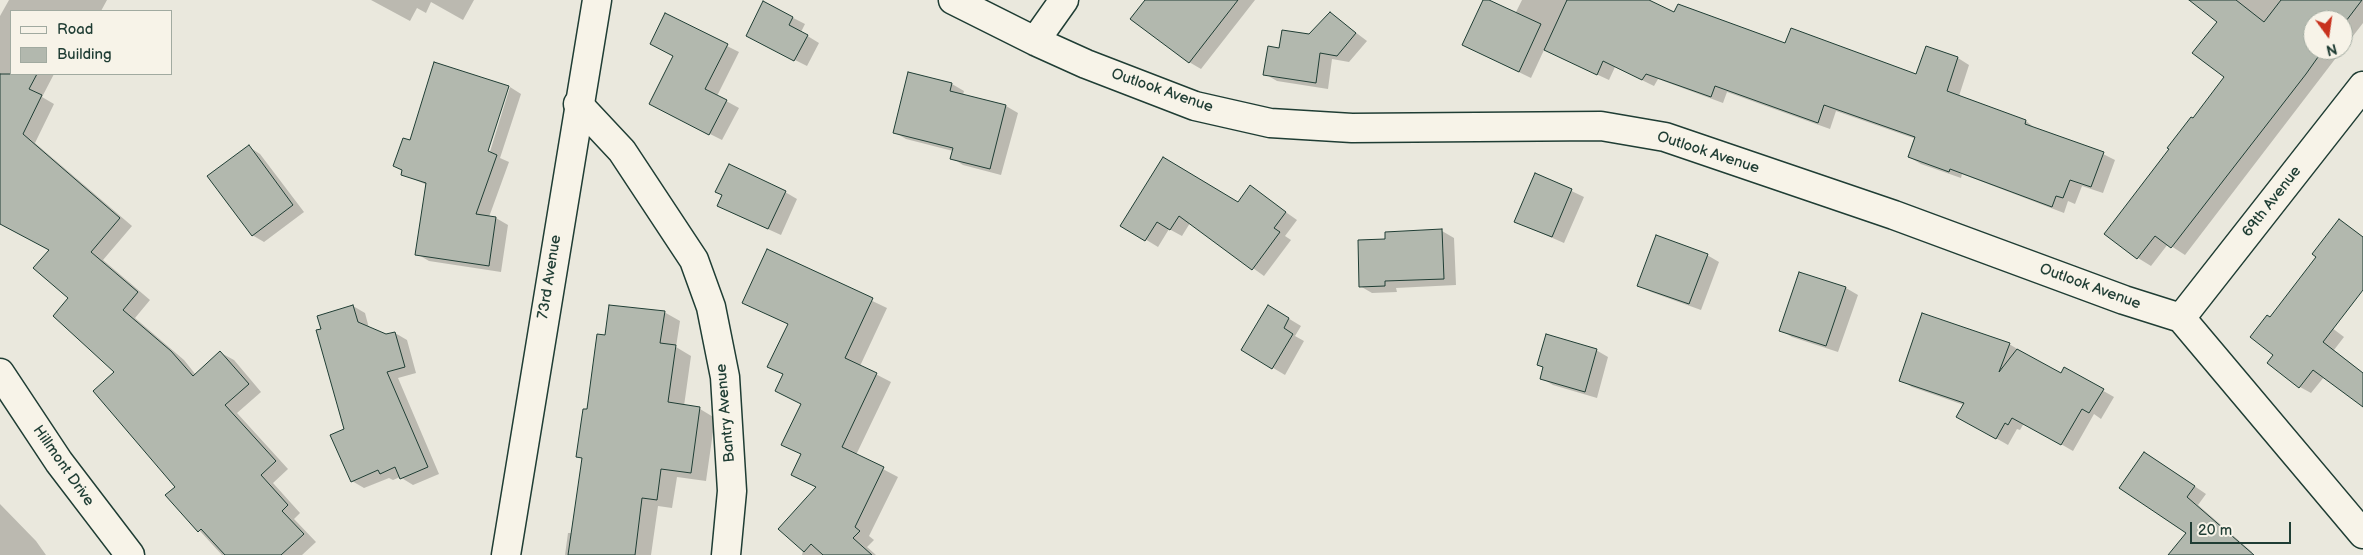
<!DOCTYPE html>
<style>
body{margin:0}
#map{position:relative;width:2363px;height:555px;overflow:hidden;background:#eae8dd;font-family:"Balsamiq Sans",sans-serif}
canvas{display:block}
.legend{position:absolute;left:10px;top:10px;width:162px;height:65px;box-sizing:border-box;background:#f7f3e8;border:1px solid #a1aaa0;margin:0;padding:6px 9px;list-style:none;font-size:15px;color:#1f3d34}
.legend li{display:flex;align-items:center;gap:10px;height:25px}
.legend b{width:25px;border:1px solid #a1aaa0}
.north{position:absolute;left:2303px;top:10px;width:50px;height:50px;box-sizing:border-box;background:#f7f3e8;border:1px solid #a1aaa0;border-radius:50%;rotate:166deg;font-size:14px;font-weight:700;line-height:20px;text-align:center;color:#1f3d34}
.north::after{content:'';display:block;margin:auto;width:18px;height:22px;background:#c8321e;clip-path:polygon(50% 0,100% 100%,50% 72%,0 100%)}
.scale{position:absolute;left:2190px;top:522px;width:101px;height:22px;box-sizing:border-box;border:2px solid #1f3d34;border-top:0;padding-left:6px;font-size:15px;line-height:18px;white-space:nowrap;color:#1f3d34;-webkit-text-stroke:4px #f7f3e8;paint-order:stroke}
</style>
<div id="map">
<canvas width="2363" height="555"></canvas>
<ul class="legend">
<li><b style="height:6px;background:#f7f3e8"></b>Road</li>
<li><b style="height:14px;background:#b2b8ae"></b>Building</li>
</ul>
<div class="north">N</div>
<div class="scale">20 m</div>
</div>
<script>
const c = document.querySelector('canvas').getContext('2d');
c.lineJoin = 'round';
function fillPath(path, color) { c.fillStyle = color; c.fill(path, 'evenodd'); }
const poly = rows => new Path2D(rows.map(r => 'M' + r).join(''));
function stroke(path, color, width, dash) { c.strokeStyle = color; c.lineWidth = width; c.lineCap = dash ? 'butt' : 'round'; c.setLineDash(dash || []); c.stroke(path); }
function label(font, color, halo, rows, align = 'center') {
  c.font = font + ' "Balsamiq Sans",sans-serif'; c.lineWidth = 5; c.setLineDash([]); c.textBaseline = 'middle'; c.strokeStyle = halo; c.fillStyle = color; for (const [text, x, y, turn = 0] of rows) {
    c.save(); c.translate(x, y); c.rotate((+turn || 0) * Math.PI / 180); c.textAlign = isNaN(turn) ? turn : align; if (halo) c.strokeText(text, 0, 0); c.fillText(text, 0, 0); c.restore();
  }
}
fillPath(poly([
 [9,0,107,0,101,11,11,11,11,74,54,74,42,97,54,104,35,143,132,226,103,260,150,300,135,318,184,360,196,375,221,353,234,360,261,392,237,413,288,469,273,483,300,513,294,519,316,542,302,555,222,555,167,495,176,487,116,372,70,298,50,250,0,224,0,16],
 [371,0,474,0,463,20,431,2,426,13,417,8,410,21],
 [1146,0,1255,0,1201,69,1189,62],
 [1484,0,1515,14,1522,0,1621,0,1786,44,1917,75,1927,47,1958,58,1969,65,1959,96,2026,121,2037,130,2103,154,2115,160,2103,193,2082,186,2075,204,2068,201,2064,213,1962,174,1961,178,1921,164,1909,157,1916,139,1836,111,1830,129,1727,92,1723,103,1658,79,1654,86,1615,67,1609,80,1544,50,1531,78,1463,45],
 [2191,0,2363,0,2363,23,2343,49,2343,20,2313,20,2313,50,2342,50,2185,255,2168,244,2151,266,2138,258,2193,120,2226,77,2219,21],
 [764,3,805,24,801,32,819,43,807,66,759,42],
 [1330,13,1367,41,1349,62,1332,59,1328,89,1277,81,1265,74,1281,49,1309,35],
 [727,46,739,52,717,96,739,108,722,140,662,110],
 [435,64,510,87,508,87,485,157,488,158,510,87,521,94,500,158,509,162,489,217,496,218,508,225,501,272,429,261,417,254,427,185,402,174],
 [909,74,952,84,964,91,963,95,1006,106,1018,113,1001,175,963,165,952,158,953,151,906,139,894,132],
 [249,147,260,154,304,212,264,242,252,235],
 [1536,174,1584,197,1564,243,1516,222],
 [1250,187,1297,220,1285,236,1291,240,1264,276,1190,223,1182,236,1169,229,1158,247,1122,225,1238,203],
 [785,192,797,199,781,235,730,212],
 [1442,231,1454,238,1456,285,1396,288,1397,292,1372,293,1360,286,1386,240],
 [768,251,887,308,860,366,891,382,856,455,898,477,869,536,874,540,867,547,876,555,802,555,817,487,802,455,783,444,802,404,784,375,768,366,789,325,744,302],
 [1707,255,1719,262,1701,310,1651,292,1639,286],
 [1800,273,1846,288,1858,295,1838,352,1792,337,1780,330],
 [2299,303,2344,337,2334,350,2363,373,2363,406,2324,377,2311,393,2300,387,2274,355,2271,318],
 [353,306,365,313,369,328,386,336,395,333,407,340,416,373,398,378,439,474,413,485,400,477,393,480,389,478,364,488,352,481,346,430,322,330],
 [1268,306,1301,326,1295,336,1304,341,1285,375,1243,350],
 [664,312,680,321,676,347,691,356,684,406,700,409,715,418,706,481,677,477,672,508,658,506,651,555,565,555,568,533,573,533,584,460,578,456,606,337],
 [2009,344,2061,375,2065,369,2114,397,2101,419,2094,414,2073,451,2024,423,2020,430,2017,429,2008,445,1957,416,1964,405,1912,387,1901,380],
 [1596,350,1608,357,1597,398,1553,385,1541,378,1545,367],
 [2156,460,2206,494,2198,505,2252,552,2250,555,2183,555,2188,533],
 [0,504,36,541,46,555,0,555]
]), '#0003');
const building = poly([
 [1145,0,1238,0,1189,63,1130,19,1145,0],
 [1483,0,1489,0,1541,24,1519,72,1462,45,1483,0],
 [1567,0,1649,0,1674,12,1678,4,1785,43,1791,28,1916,74,1926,46,1958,57,1947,91,2026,120,2025,124,2104,152,2091,187,2070,180,2063,198,2056,196,2052,207,1950,169,1949,172,1908,157,1915,137,1824,105,1818,123,1715,86,1711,97,1646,74,1642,80,1603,61,1597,75,1544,50,1567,0],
 [2189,0,2236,0,2264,22,2281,0,2362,0,2343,25,2343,20,2313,20,2313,50,2323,50,2306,74,2171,248,2155,236,2137,259,2104,234,2169,149,2167,148,2191,117,2193,118,2224,77,2192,53,2217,22,2189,0],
 [763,1,793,17,789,25,808,35,794,61,746,36,763,1],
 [1330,12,1356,33,1337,56,1320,53,1316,83,1263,75,1268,46,1279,48,1282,30,1309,34,1330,12],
 [665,13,728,44,705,89,727,100,709,135,649,104,673,56,650,44,665,13],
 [434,62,509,86,488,151,497,155,476,214,496,217,489,266,415,255,426,183,401,175,402,170,393,166,403,138,410,140,434,62],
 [908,72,952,83,950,91,1006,105,990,169,950,159,953,148,893,133,908,72],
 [0,74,37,74,29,89,42,95,23,134,120,218,91,252,138,292,123,310,171,351,193,376,220,351,249,384,225,405,276,461,261,475,288,505,282,511,304,534,281,555,225,555,201,529,198,532,165,495,175,487,93,391,114,372,53,316,68,298,33,268,49,250,0,224,0,74],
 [249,145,293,205,252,236,207,176,249,145],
 [1163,157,1238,202,1250,185,1286,212,1274,228,1280,232,1252,270,1179,216,1170,230,1157,222,1145,241,1120,226,1163,157],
 [729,164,786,191,768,229,717,206,722,195,715,192,729,164],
 [1535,173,1572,189,1552,237,1514,222,1535,173],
 [2339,219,2363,237,2363,290,2323,342,2363,373,2363,407,2313,370,2299,388,2267,363,2273,355,2250,337,2267,315,2270,317,2316,257,2312,254,2339,219],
 [1442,229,1444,279,1385,281,1385,286,1359,287,1358,240,1385,239,1385,232,1442,229],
 [1656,235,1708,254,1689,304,1637,286,1656,235],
 [767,249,873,298,845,358,877,373,842,447,884,467,855,527,860,531,853,538,872,555,823,555,811,544,804,552,778,529,816,487,791,475,801,454,781,445,801,404,775,391,783,374,767,367,788,324,742,303,767,249],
 [1799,272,1846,287,1826,346,1779,331,1799,272],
 [353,305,358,322,386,334,395,332,405,367,387,372,428,467,400,479,395,467,380,474,378,470,351,482,330,435,344,429,316,330,321,329,317,316,353,305],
 [609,305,665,311,660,343,676,345,668,402,700,407,691,473,661,469,657,500,642,498,635,555,568,555,582,458,576,457,583,409,587,409,597,334,605,335,609,305],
 [1268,305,1289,318,1284,328,1293,334,1272,369,1241,350,1268,305],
 [1922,313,2010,343,1999,372,2017,349,2061,373,2064,367,2104,389,2089,413,2082,409,2061,445,2012,418,2008,425,2005,423,1996,439,1956,417,1964,403,1899,381,1922,313],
 [1546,334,1597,349,1585,392,1540,379,1543,367,1537,365,1546,334],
 [2144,452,2195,486,2187,497,2254,555,2168,555,2186,533,2119,488,2144,452]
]);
fillPath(building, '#b2b8ae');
stroke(building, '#1f3d34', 1);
const minor = poly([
 [953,0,1035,41,1086,64,1195,106,1270,123,1352,128,1601,126,1665,137,1894,215,2124,300,2181,318,2363,534],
 [1035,41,1064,0],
 [578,104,622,151,694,260,711,307,725,377,732,491,726,555],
 [2181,318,2363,86],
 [0,373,59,462,130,555]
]);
const secondary = poly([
 [506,555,597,0]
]);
stroke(minor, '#1f3d34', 31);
stroke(secondary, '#1f3d34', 31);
stroke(minor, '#f7f3e8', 28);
stroke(secondary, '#f7f3e8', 28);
label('15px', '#1f3d34', '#f7f3e8', [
 ["Outlook Avenue",1162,91,19],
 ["Outlook Avenue",1708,153,18],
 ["69th Avenue",2272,202,-52],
 ["73rd Avenue",550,277,-81],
 ["Outlook Avenue",2090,287,20],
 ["Bantry Avenue",726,413,-95],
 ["Hillmont Drive",63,466,55]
]);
</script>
